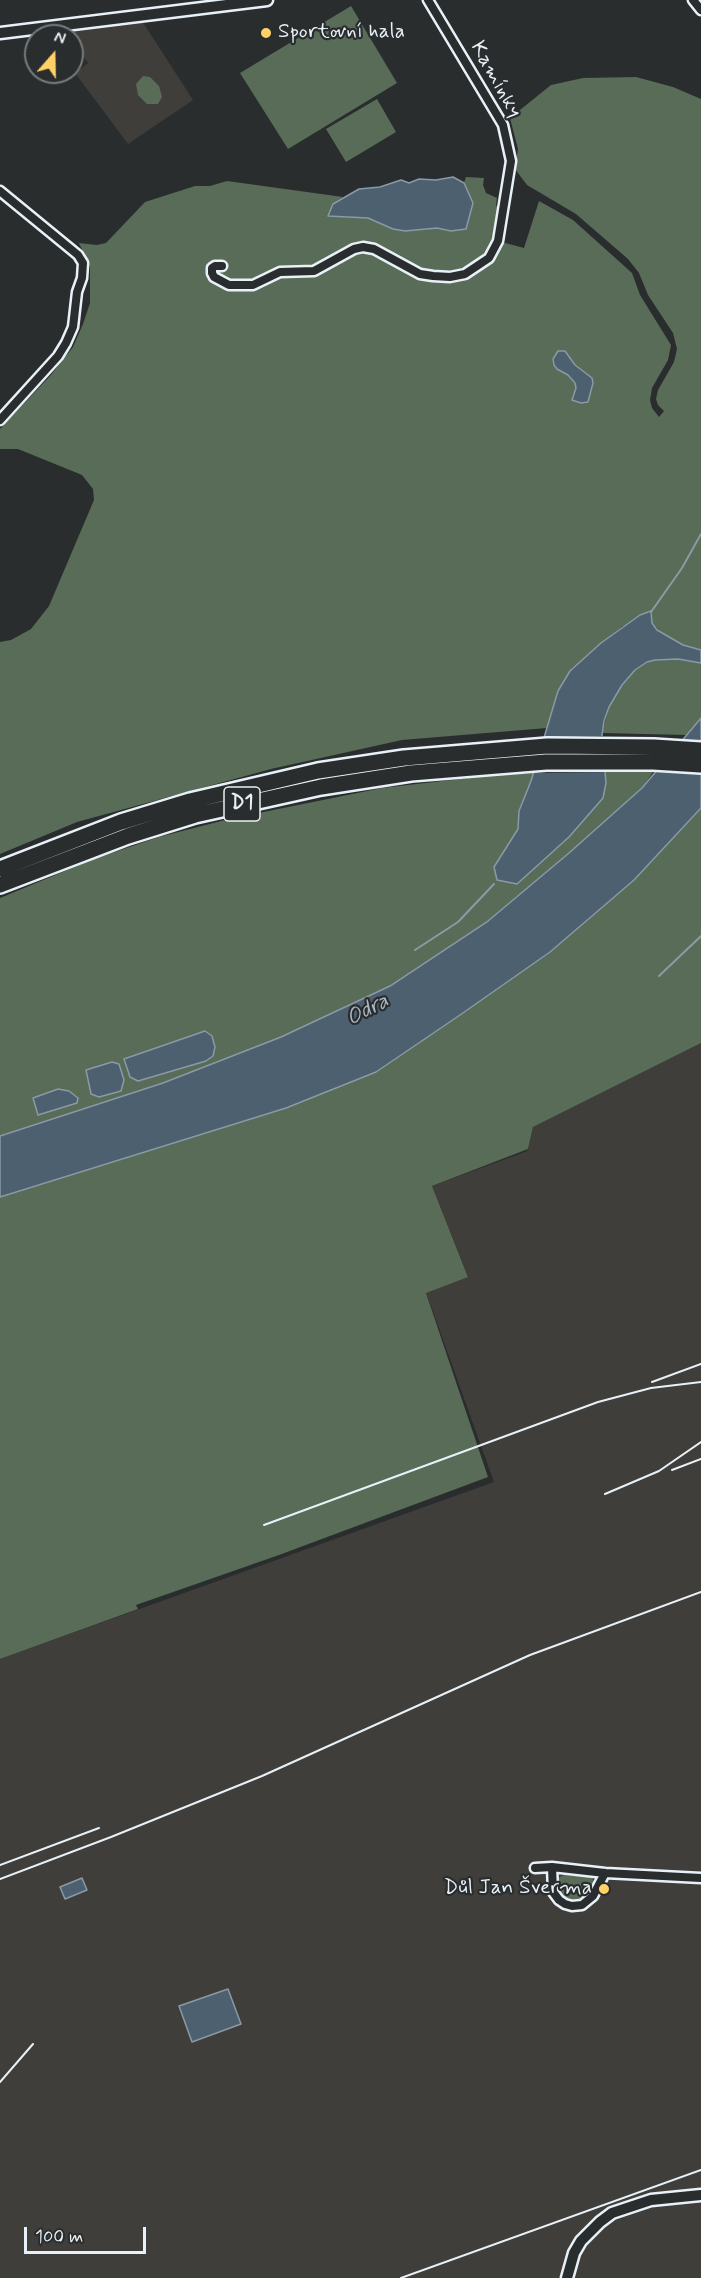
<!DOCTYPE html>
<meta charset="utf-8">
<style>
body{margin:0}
#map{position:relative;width:701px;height:2278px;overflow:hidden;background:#2a2d2e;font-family:Mynerve,sans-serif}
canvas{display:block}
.north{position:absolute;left:24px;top:24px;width:60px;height:60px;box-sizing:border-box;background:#2a2d2e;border:2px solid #767b7f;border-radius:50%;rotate:20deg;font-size:16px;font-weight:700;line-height:24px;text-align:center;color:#e8f1f8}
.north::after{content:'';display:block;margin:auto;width:21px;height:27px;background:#ffd166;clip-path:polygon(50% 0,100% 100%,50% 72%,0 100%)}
.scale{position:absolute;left:24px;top:2227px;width:122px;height:27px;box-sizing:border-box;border:3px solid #e8f1f8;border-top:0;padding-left:8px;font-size:18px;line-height:21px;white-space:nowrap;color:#e8f1f8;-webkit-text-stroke:4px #2a2d2e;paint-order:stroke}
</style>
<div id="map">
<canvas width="701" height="2278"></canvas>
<div class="north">N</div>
<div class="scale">100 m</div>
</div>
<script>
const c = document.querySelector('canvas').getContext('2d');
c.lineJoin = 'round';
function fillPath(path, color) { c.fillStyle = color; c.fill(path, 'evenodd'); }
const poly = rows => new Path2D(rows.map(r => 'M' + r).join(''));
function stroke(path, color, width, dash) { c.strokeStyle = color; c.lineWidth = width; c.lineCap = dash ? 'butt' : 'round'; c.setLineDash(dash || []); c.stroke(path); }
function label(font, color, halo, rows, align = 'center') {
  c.font = font + ' Mynerve,sans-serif'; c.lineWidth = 4.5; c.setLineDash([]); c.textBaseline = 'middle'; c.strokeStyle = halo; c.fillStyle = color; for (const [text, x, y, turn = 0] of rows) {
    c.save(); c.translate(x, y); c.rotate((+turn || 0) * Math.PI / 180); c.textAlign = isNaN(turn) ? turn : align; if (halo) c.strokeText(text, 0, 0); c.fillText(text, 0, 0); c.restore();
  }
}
fillPath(poly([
 [142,21,193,100,128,144,75,73,88,63,72,42,72,36,67,36,63,30],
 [701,1043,701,2278,0,2278,0,1659,494,1482,426,1292,468,1276,432,1186,525,1152,528,1150,533,1127]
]), '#3f3e3a');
fillPath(poly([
 [351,6,397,83,288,149,240,73],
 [143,76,150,77,159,86,162,97,158,104,147,104,138,95,136,84],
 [636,77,673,87,701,99,701,650,683,645,664,636,652,623,623,626,570,671,558,691,547,728,402,740,271,769,77,822,0,854,0,642,11,640,31,629,49,606,94,500,93,489,82,475,18,449,0,449,0,429,50,376,73,347,83,324,90,303,90,267,79,243,97,245,106,243,145,202,195,186,210,186,227,181,343,197,333,204,328,216,368,218,393,229,405,231,437,228,451,231,473,203,464,183,466,177,484,178,483,185,486,193,497,198,496,205,500,212,492,242,498,241,524,248,539,201,573,220,632,273,640,295,671,345,668,360,652,388,650,400,652,408,659,417,664,411,658,405,656,399,658,390,674,362,677,349,673,333,648,295,639,273,628,259,576,214,527,185,515,169,518,149,510,118,551,85,583,78],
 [377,99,396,132,346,162,326,129],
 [678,659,701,663,701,718,686,735,602,733,609,707,622,685,635,670,647,662,655,660],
 [551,772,653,772,642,788,569,853,488,921,390,986,281,1037,163,1083,0,1136,0,898,94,859,159,837,229,819,382,788,494,775],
 [701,808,701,1043,533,1127,528,1149,432,1186,468,1277,426,1293,488,1477,279,1555,136,1605,138,1609,0,1659,0,1197,286,1108,376,1072,550,952,634,880],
 [564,1875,592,1877,594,1884,589,1894,582,1900,570,1902,560,1895,556,1888,558,1878]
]), '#586c57');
const water = poly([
 [453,177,464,183,473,203,466,229,451,231,437,228,405,231,393,229,368,218,328,216,333,204,359,189,380,187,401,180,409,183,419,179,436,180,453,177],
 [558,351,565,351,575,365,592,378,593,383,588,402,581,403,572,400,576,388,575,383,568,375,557,369,554,365,553,359,558,351],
 [651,611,652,623,657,630,683,645,701,650,701,663,678,659,655,660,647,662,635,670,622,685,609,707,604,721,602,735,606,783,603,798,569,837,517,884,497,880,494,867,518,829,519,811,531,781,558,691,570,671,601,643,640,615,651,611],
 [701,718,701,808,634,880,550,952,460,1015,376,1072,286,1108,0,1197,0,1136,163,1083,281,1037,390,986,488,921,569,853,642,788,701,718],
 [205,1031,212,1036,215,1047,213,1056,206,1061,138,1081,130,1077,124,1059,205,1031],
 [112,1062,119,1064,124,1080,121,1091,99,1097,91,1094,86,1070,112,1062],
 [58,1089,69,1091,78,1098,77,1103,38,1115,33,1098,58,1089],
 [82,1878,87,1890,65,1899,60,1887,82,1878],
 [228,1989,241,2024,192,2042,179,2006,228,1989]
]);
fillPath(water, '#4c606f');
stroke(water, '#8a9aa6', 1.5);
fillPath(poly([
 [605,736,608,772,530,773,541,737]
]), '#2a2d2e');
stroke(poly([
 [699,0,701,2],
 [651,612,682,568,701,534],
 [415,950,458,922,494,884],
 [659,976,701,936]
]), '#8a9aa6', 2);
const minor = poly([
 [693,0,701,10],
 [0,191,78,255,83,263,82,278,77,292,73,327,66,343,58,356,0,420],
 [222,266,215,266,212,268,212,273,214,277,229,285,253,285,280,272,314,271,354,249,363,247,374,249,420,274,433,276,450,277,465,274,489,258,498,241,511,161,503,125,428,0],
 [535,1868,552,1867],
 [605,1873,593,1896,582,1905,572,1906,565,1904,559,1900,553,1892,552,1867,605,1873,701,1878]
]);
const tertiary = poly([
 [0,33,267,0],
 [567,2278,574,2253,581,2241,600,2222,612,2213,651,2200,701,2195]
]);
const motorway = poly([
 [0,869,121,822,190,801,318,771,404,758,547,746,654,747,701,750],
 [0,885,128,836,195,815,321,787,411,773,546,762,653,762,701,765]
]);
stroke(minor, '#e8f1f8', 13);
stroke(tertiary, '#e8f1f8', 15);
stroke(motorway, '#e8f1f8', 20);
stroke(minor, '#2a2d2e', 8);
stroke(tertiary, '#2a2d2e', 10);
stroke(motorway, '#2a2d2e', 15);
stroke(poly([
 [652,1382,701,1364],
 [672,1470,701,1459],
 [605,1494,659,1471,701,1442],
 [264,1525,598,1402,651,1388,701,1382],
 [0,1865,99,1828],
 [0,1879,111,1837,262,1776,530,1655,701,1592],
 [0,2082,33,2044],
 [401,2278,701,2170]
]), '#e8f1f8', 2);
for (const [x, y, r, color] of [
 [266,33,6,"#ffd166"],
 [604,1889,6,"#ffd166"]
]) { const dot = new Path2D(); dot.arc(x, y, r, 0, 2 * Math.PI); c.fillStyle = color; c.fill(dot); stroke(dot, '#2a2d2e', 2); }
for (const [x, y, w] of [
 [242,804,36]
]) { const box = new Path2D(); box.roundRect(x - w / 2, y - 17, w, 34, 4.5); c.fillStyle = '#2a2d2e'; c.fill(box); stroke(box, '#e8f1f8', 1.5); }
label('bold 20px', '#e8f1f8', null, [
 ["D1",242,804]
]);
label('21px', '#e8f1f8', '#2a2d2e', [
 ["Sportovní hala",278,33],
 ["Důl Jan Šverma",592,1889,"right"]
], 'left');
label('21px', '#e8f1f8', '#2a2d2e', [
 ["Kamínky",495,80,61]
]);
label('italic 22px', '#aab7c1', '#2a2d2e', [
 ["Odra",368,1011,-28]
]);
</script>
